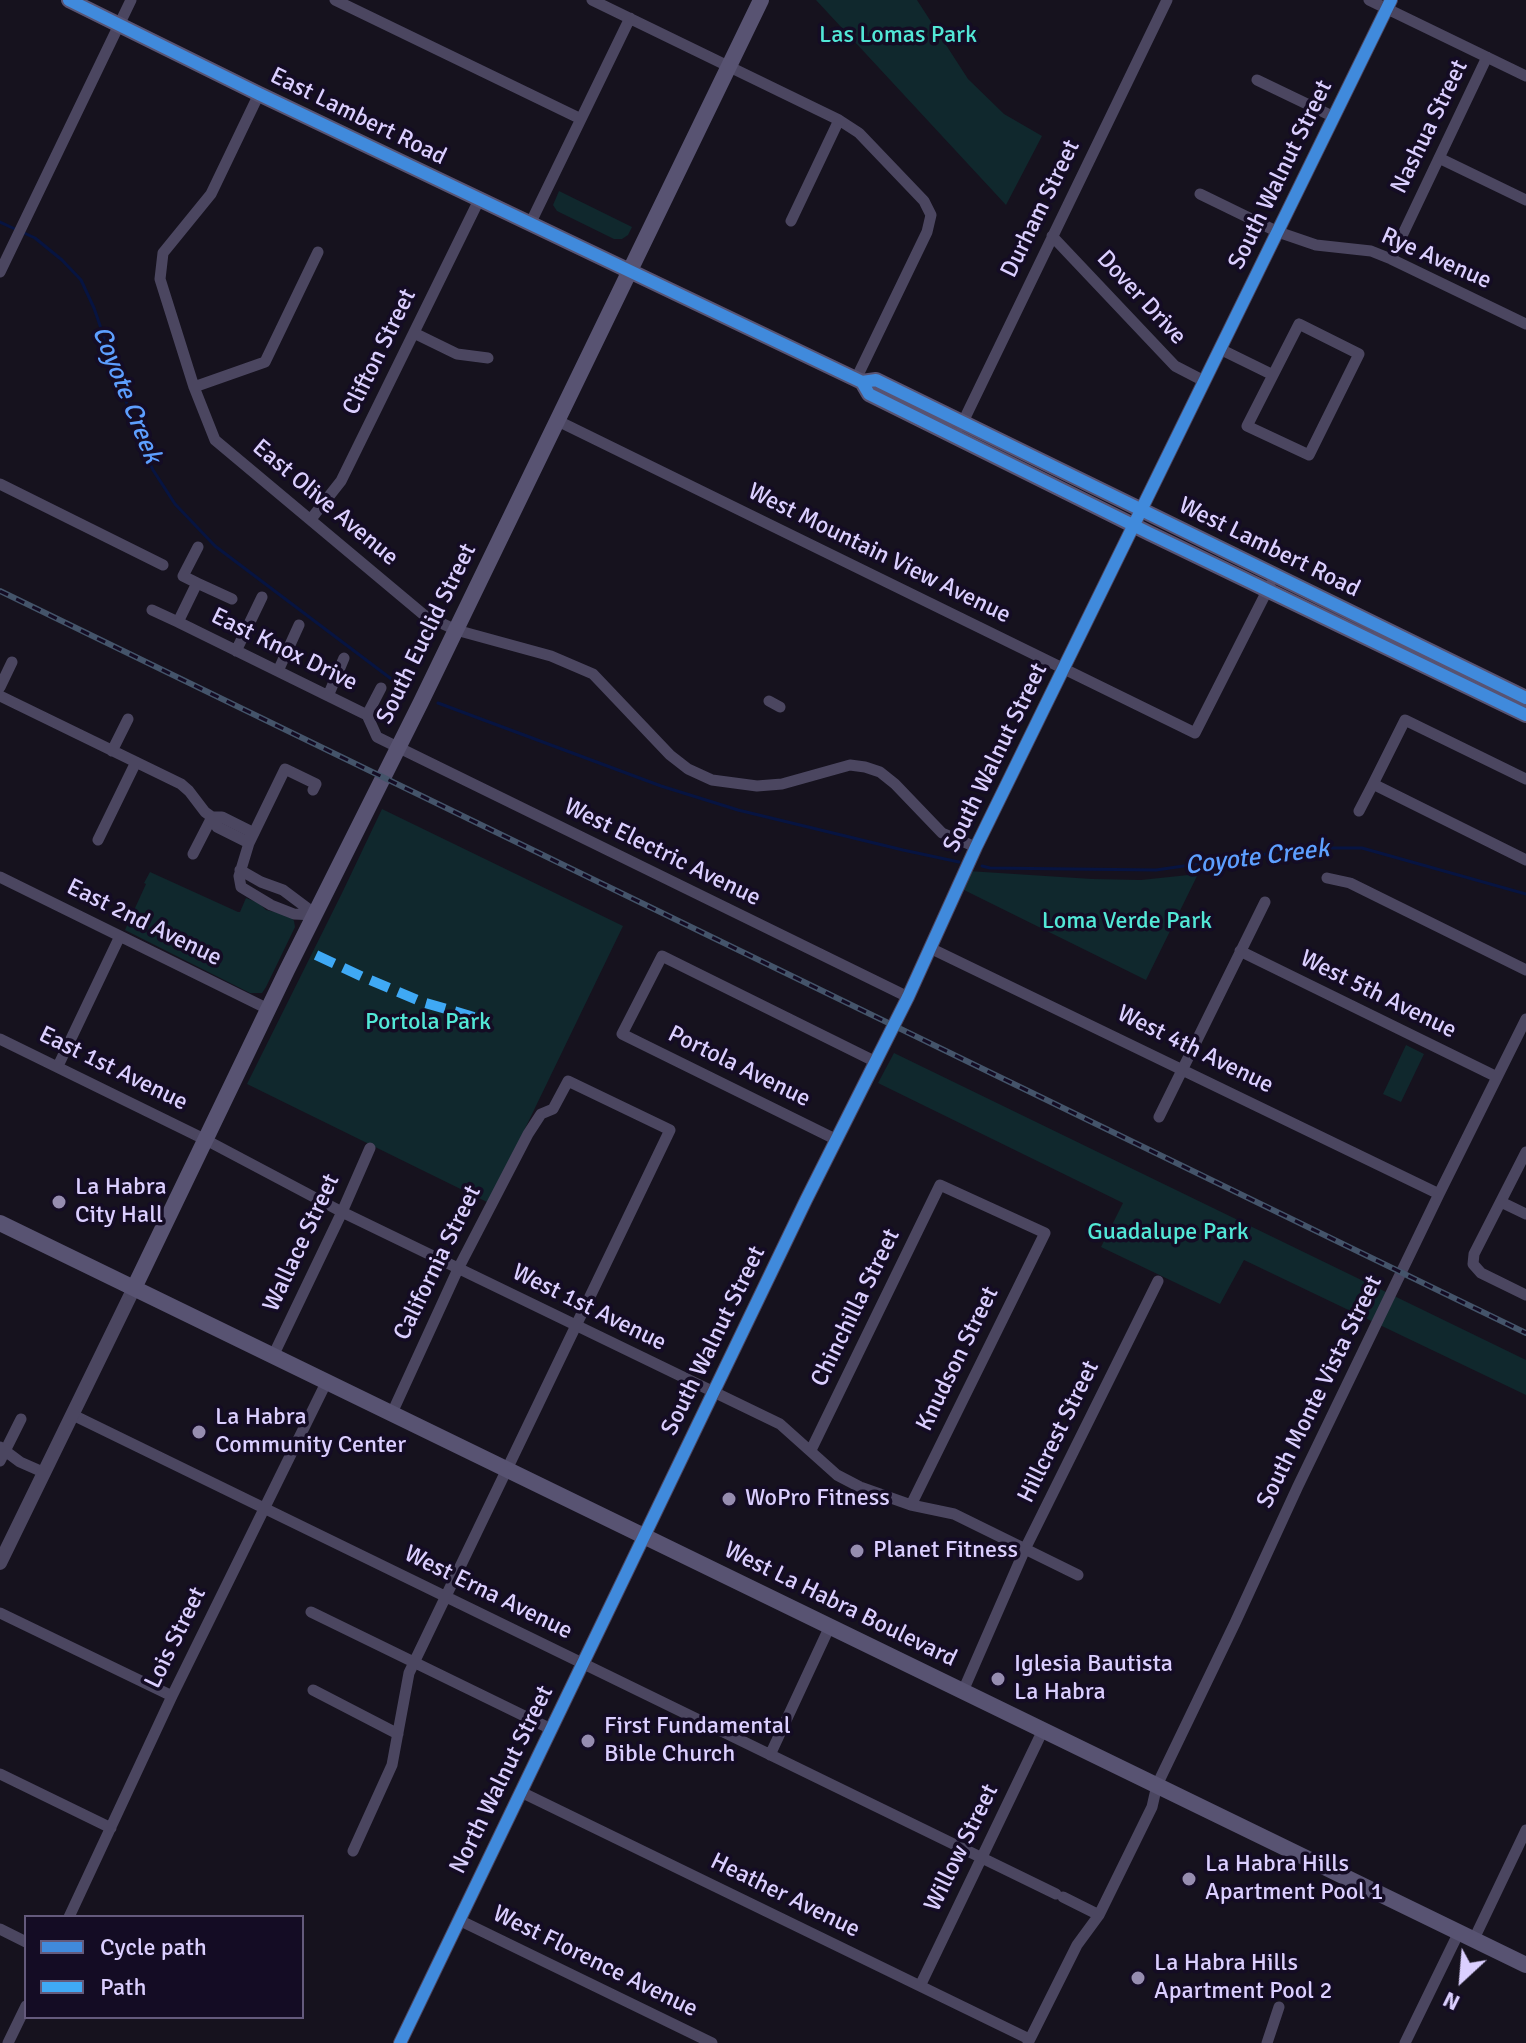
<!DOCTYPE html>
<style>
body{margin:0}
#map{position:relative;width:1526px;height:2043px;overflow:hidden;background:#16121e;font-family:Signika,sans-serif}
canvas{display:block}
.legend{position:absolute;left:24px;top:1915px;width:280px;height:104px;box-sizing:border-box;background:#140c24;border:2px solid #645a7c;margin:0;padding:10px 14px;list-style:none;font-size:24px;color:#dbcfff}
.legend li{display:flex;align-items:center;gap:16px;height:40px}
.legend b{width:40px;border:2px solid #645a7c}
.north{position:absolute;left:1422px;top:1939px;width:80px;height:80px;-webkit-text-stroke:6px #140c24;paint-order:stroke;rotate:206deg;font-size:22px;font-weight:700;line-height:32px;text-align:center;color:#dbcfff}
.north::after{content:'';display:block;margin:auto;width:28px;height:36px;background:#dbcfff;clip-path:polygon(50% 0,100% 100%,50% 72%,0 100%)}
</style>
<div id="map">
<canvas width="1526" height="2043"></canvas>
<ul class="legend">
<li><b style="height:10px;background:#408adc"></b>Cycle path</li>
<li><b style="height:10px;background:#3fa9f5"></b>Path</li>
</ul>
<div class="north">N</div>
</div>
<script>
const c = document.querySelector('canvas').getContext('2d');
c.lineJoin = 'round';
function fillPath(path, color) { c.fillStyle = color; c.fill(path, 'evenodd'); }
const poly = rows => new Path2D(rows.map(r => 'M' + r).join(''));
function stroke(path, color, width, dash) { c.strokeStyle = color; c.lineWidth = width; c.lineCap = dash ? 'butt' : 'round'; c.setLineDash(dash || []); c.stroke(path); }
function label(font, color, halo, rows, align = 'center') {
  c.font = font + ' Signika,sans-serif'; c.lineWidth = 7; c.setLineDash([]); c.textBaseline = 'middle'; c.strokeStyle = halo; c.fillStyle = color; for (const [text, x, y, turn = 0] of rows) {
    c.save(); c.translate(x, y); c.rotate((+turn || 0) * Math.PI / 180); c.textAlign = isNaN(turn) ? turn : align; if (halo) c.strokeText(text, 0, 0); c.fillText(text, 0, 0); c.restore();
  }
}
fillPath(poly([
 [816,0,917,0,968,79,1004,114,1042,136,1006,205],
 [559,191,632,227,628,235,622,239,614,239,557,211,553,205],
 [382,809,623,926,489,1203,247,1084,343,891],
 [968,871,1092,879,1141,880,1198,874,1146,980,960,888],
 [150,872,238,912,240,912,246,898,259,903,266,910,289,915,294,921,295,927,266,987,262,993,250,993,125,930,146,884,144,883],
 [1406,1045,1424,1054,1401,1102,1383,1094],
 [894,1053,1526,1360,1526,1395,1244,1260,1220,1304,1101,1247,1123,1203,878,1083]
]), '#10282d');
stroke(poly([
 [0,222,15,229],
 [22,232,35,238,62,260,81,280,94,308,137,433,153,470,175,504,215,546,406,690],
 [438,703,661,786,738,810,903,850,959,862],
 [982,866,990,868,1156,870,1309,848,1362,848,1526,894]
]), '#071441', 3);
stroke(poly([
 [335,0,581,119],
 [592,0,839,120,859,133,924,201,931,215,927,232,856,379],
 [1369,0,1526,76],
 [1257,80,1334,117],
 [259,94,211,194,163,253,160,279,194,387,215,440,424,615,456,630,551,656,593,674,670,755,688,769,712,780,757,786,782,784,850,765,865,767,880,772,895,784,942,833,976,847],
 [1439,158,1526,200],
 [1200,194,1278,232,1316,245,1371,251,1391,259,1526,324],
 [791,221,839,120],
 [530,224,630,18],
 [1052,236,1175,366,1204,381],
 [1391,259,1487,57],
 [0,272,131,0],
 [1299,324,1359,354,1309,455,1247,426,1299,324],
 [414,333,457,354,488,358],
 [1220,349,1273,375],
 [194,387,265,362,318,252],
 [558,421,1195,733,1270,585],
 [961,426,1167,0],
 [0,484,163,565],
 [311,519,341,481,479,200],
 [198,547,183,576,197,583,178,622,367,715,377,737,908,997],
 [197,583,232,599],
 [152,610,178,622],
 [236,651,262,597],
 [278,671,299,625],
 [0,687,12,662],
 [0,696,181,784,189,791,205,812,212,817,217,827,249,843],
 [328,696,344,658],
 [769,701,780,707],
 [367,715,381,688],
 [112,751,128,719],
 [1526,779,1405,720,1373,784,1526,860],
 [313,790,316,784,285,769,249,843,239,876,241,887,271,905,294,914,315,915],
 [1359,811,1373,784],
 [212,817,222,817,254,833],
 [98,840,136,762],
 [193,854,212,817],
 [240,870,261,882,283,890,315,914],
 [0,877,268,1009],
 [1327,878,1350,883,1526,970],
 [930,948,1439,1194],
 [1240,951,1497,1077],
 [0,1039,206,1140,342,1212,780,1424,837,1475,860,1487,911,1505,954,1514,1078,1575],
 [58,1066,120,936],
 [1159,1117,1265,902],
 [837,1140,622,1034,662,956,876,1062],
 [1526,1152,1474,1254,1473,1264,1481,1273,1526,1295],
 [1501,1202,1526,1214],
 [273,1356,342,1212,370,1148],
 [73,1415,1056,1894],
 [0,1447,20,1462,45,1473],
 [811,1450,940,1185,1045,1233,911,1505],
 [0,1461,21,1419],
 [311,1612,551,1729],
 [0,1613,172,1696],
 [313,1690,398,1734],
 [963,1691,1025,1549,1158,1281],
 [770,1755,830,1626],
 [0,1774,111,1828],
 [521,1792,1029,2039],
 [353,1851,392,1765,409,1673,670,1130,568,1081,553,1109,541,1114,528,1134,458,1269,392,1413],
 [1063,1897,1099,1915],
 [69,1917,172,1696,327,1381],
 [459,1920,712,2043],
 [0,1929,26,1942],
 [1474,1939,1526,1830],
 [920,1986,1043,1730],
 [8,2043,26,2006],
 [1028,2043,1077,1945,1099,1915,1152,1807,1157,1785,1235,1623,1298,1486,1439,1194,1526,1019],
 [1267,2043,1279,2007],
 [1405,2043,1459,1932]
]), '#4b4660', 11);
stroke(poly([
 [0,1563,134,1288],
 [400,2043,806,1200,908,997,976,847,1391,0]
]), '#4b4660', 14);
stroke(poly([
 [69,0,259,94,862,382,876,380,1526,698],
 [862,382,869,394,1149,533,1526,715],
 [0,1223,1526,1965],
 [134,1288,287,970,420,704,761,0]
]), '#585372', 16);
const rail = poly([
 [0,591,1526,1333]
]);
stroke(rail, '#44546a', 6);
stroke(rail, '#140c24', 3, [9]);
stroke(poly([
 [316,955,363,977,422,1002,481,1019]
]), '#3fa9f5', 10, [20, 10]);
stroke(poly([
 [69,0,259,94,862,382,876,380,1526,698],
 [862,382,869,394,1149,533,1526,715],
 [400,2043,806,1200,908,997,976,847,1391,0]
]), '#408adc', 12);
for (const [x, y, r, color] of [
 [59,1202,8,"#968db0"],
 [199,1432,8,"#968db0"],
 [729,1499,8,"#968db0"],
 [857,1551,8,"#968db0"],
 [998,1679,8,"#968db0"],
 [588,1741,8,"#968db0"],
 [1189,1879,8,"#968db0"],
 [1138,1978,8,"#968db0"]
]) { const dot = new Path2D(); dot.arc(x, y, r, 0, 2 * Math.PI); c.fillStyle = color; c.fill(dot); stroke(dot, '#140c24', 3); }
label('24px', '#52e8d7', '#140c24', [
 ["Las Lomas Park",898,36],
 ["Loma Verde Park",1127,922],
 ["Portola Park",428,1023],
 ["Guadalupe Park",1168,1233]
]);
label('24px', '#dbcfff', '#140c24', [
 ["East Lambert Road",358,117,26],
 ["Nashua Street",1430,127,-64],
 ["South Walnut Street",1281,175,-64],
 ["Durham Street",1041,209,-64],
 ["Rye Avenue",1436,259,24],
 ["Dover Drive",1141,298,47],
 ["Clifton Street",380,352,-64],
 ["East Olive Avenue",325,503,40],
 ["West Lambert Road",1269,548,26],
 ["West Mountain View Avenue",879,554,26],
 ["South Euclid Street",427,634,-64],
 ["East Knox Drive",284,650,26],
 ["South Walnut Street",996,758,-64],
 ["West Electric Avenue",662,853,26],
 ["East 2nd Avenue",144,923,26],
 ["West 5th Avenue",1378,995,26],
 ["West 4th Avenue",1195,1050,26],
 ["Portola Avenue",739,1067,26],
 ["East 1st Avenue",113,1069,26],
 ["Wallace Street",302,1243,-65],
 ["California Street",438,1263,-64],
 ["West 1st Avenue",589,1308,26],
 ["Chinchilla Street",856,1308,-64],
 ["South Walnut Street",714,1341,-64],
 ["Knudson Street",958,1359,-64],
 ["South Monte Vista Street",1320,1392,-64],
 ["Hillcrest Street",1059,1432,-64],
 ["West Erna Avenue",488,1593,26],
 ["West La Habra Boulevard",840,1605,26],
 ["Lois Street",176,1638,-64],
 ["North Walnut Street",502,1780,-64],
 ["Willow Street",962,1848,-64],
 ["Heather Avenue",785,1896,26],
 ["West Florence Avenue",595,1962,26]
]);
label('24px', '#dbcfff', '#140c24', [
 ["La Habra",75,1188],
 ["City Hall",75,1216],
 ["La Habra",215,1418],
 ["Community Center",215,1446],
 ["WoPro Fitness",745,1499],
 ["Planet Fitness",873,1551],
 ["Iglesia Bautista",1014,1665],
 ["La Habra",1014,1693],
 ["First Fundamental",604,1727],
 ["Bible Church",604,1755],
 ["La Habra Hills",1205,1865],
 ["Apartment Pool 1",1205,1893],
 ["La Habra Hills",1154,1964],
 ["Apartment Pool 2",1154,1992]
], 'left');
label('italic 26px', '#5d9fff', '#140c24', [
 ["Coyote Creek",126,395,68],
 ["Coyote Creek",1257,858,-7]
]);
</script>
